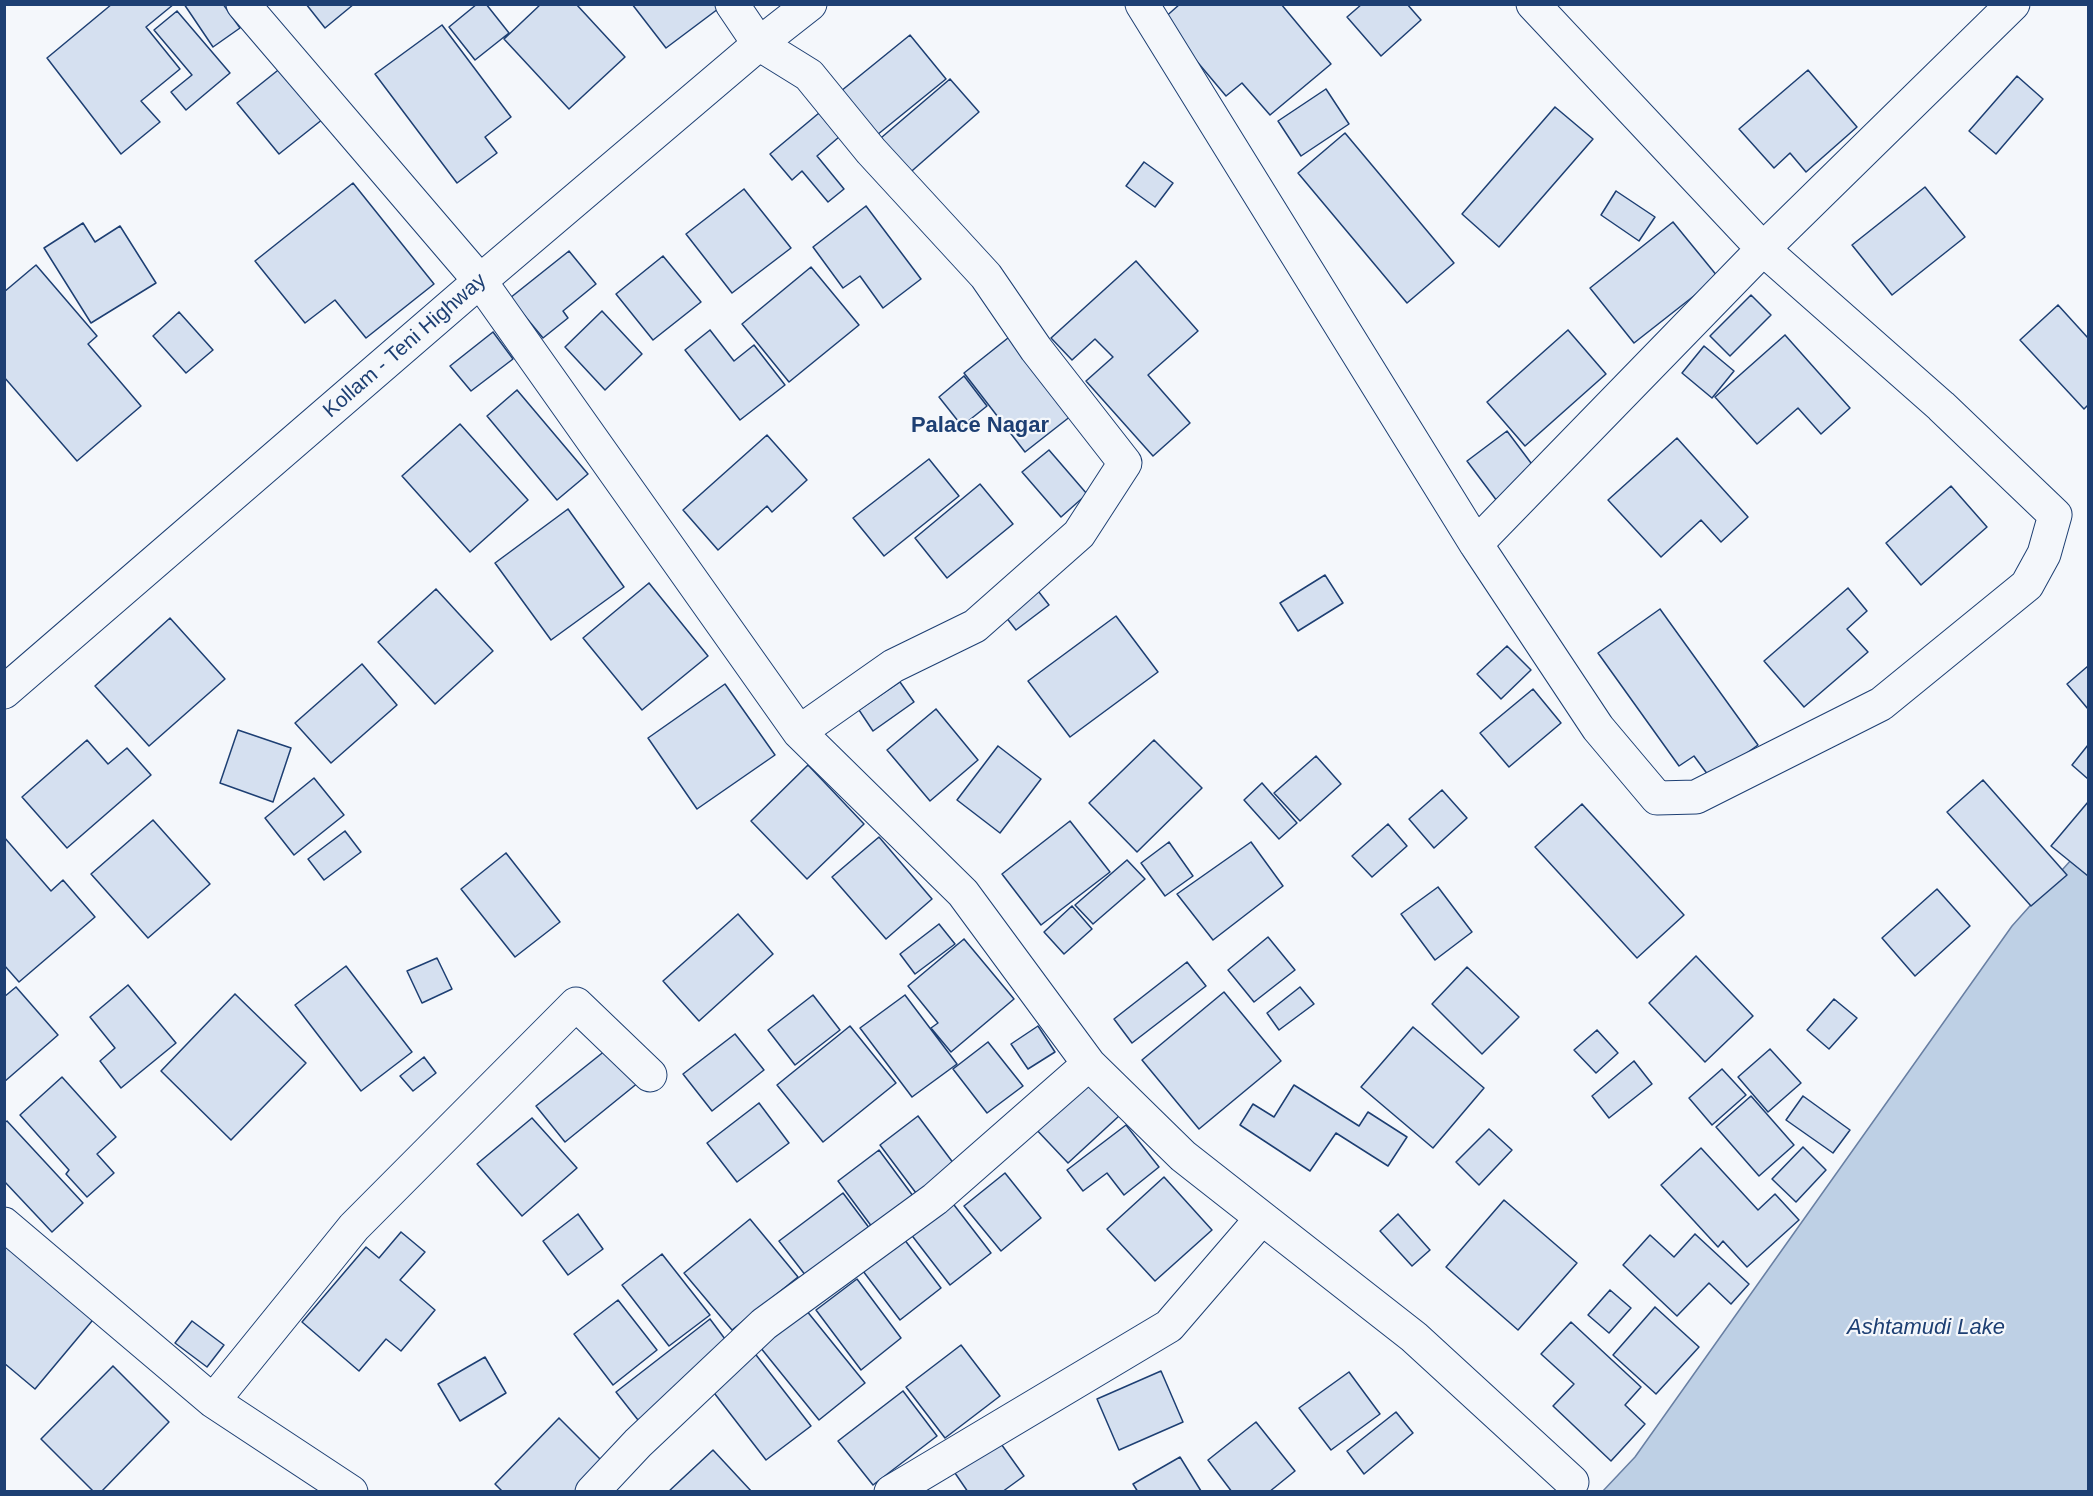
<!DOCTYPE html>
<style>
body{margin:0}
#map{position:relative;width:2093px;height:1496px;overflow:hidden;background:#f4f7fb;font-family:Arial,sans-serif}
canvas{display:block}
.frame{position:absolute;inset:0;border:6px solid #1d3f73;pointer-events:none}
</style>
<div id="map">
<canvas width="2093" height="1496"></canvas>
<div class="frame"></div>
</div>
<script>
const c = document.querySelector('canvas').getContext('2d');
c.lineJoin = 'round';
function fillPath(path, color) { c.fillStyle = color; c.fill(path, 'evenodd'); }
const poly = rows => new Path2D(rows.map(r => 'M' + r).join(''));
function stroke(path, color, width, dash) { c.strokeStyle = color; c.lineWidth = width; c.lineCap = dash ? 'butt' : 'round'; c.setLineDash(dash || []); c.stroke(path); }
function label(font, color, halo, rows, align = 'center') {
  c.font = font + ' Arial,sans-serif'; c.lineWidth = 4.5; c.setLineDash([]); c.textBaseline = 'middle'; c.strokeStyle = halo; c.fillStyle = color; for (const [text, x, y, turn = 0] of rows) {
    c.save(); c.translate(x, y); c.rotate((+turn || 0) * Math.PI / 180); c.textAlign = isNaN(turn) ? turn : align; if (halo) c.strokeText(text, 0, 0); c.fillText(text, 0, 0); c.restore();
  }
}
const water = poly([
 [2088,841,2088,1491,1602,1492,1635,1457,2012,926,2088,841]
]);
fillPath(water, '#bed0e5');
stroke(water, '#687fa3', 1.5);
const building = poly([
 [112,4,174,4,146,27,180,69,141,101,160,122,121,154,47,58,112,4],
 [184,4,223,4,240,28,213,47,184,4],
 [306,4,354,4,325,28,306,4],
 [477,4,486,4,509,33,475,60,449,27,477,4],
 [541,4,576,4,625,57,569,109,504,39,541,4],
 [632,4,714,4,718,9,666,48,632,4],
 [1180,4,1281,4,1331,64,1270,115,1242,83,1226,96,1162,20,1180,4],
 [1362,4,1407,4,1421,20,1381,56,1347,17,1362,4],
 [177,11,230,73,186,110,171,92,192,75,154,30,177,11],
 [442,25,511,117,485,137,497,153,457,183,375,74,442,25],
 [910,35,946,79,877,135,841,91,910,35],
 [282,67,323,119,279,154,237,103,282,67],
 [1808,70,1857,127,1806,172,1790,153,1774,168,1739,129,1808,70],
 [2017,76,2043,99,1996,154,1969,131,2017,76],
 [950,79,979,112,905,177,875,143,950,79],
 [1326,89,1349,124,1301,156,1278,121,1326,89],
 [1555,107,1593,139,1499,247,1462,214,1555,107],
 [819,113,839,137,817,156,844,189,828,202,802,171,792,180,770,154,819,113],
 [1345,133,1454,263,1407,303,1298,173,1345,133],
 [1144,162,1173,183,1155,207,1126,186,1144,162],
 [353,183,434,284,366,338,335,300,305,323,255,261,353,183],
 [1925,187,1965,237,1892,295,1852,245,1925,187],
 [744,189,791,248,732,293,686,234,744,189],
 [1616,191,1655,217,1639,241,1601,215,1616,191],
 [866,206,921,279,883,308,860,276,843,288,813,247,866,206],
 [1673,222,1718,277,1634,343,1590,288,1673,222],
 [83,223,95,242,120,226,156,283,91,323,44,248,83,223],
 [569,251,596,284,563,311,568,318,543,338,510,298,569,251],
 [663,256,701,302,653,340,616,294,663,256],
 [1136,261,1198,331,1148,375,1190,423,1153,456,1086,381,1113,357,1095,339,1072,360,1051,338,1136,261],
 [36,265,97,336,88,344,141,406,77,461,4,377,4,292,36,265],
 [811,267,859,325,789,382,742,324,811,267],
 [1751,295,1771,315,1730,356,1710,336,1751,295],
 [2058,305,2088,338,2088,405,2084,409,2020,340,2058,305],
 [602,311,642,354,605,390,565,347,602,311],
 [179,312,213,350,186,373,153,336,179,312],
 [710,330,734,361,754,345,785,385,740,420,685,350,710,330],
 [1568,330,1606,374,1525,446,1487,402,1568,330],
 [493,332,513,359,471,391,450,366,493,332],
 [1013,334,1076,412,1025,452,964,373,1013,334],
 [1785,335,1850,408,1821,434,1798,408,1757,444,1715,397,1785,335],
 [1704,346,1734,371,1712,398,1682,373,1704,346],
 [964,376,987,406,962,426,939,397,964,376],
 [517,390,588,474,557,500,487,416,517,390],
 [460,424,528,500,470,552,402,476,460,424],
 [1507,431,1537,471,1497,501,1467,461,1507,431],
 [767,435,807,480,772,512,767,506,718,550,683,510,767,435],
 [1677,438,1748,517,1721,542,1701,520,1661,557,1608,500,1677,438],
 [1049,450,1087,494,1061,517,1022,472,1049,450],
 [929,459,959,496,884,556,853,518,929,459],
 [980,484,1013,524,947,578,915,538,980,484],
 [1951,486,1987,527,1921,585,1886,543,1951,486],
 [568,509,624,587,551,640,495,563,568,509],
 [1325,575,1343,603,1298,631,1280,603,1325,575],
 [649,583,708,656,642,710,583,638,649,583],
 [1035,587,1049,605,1016,630,1002,612,1035,587],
 [1848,588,1867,611,1847,629,1868,652,1804,707,1764,661,1848,588],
 [436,589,493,651,435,704,378,642,436,589],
 [1660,609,1758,745,1711,779,1694,756,1679,766,1598,653,1660,609],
 [1116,616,1158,672,1070,737,1028,681,1116,616],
 [170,618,225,679,149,746,95,686,170,618],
 [1507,646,1531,670,1501,699,1477,674,1507,646],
 [362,664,397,705,331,763,295,723,362,664],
 [2088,666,2088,709,2067,684,2088,666],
 [900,682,914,702,873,731,859,710,900,682],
 [725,684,775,755,697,809,648,738,725,684],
 [1533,689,1561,723,1509,767,1480,733,1533,689],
 [936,709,978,760,930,801,887,750,936,709],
 [238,730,291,748,273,802,220,783,238,730],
 [87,740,108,764,127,748,151,775,67,848,22,797,87,740],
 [1154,740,1202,788,1137,852,1089,803,1154,740],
 [2088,745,2088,779,2072,765,2088,745],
 [998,746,1041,779,1000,833,957,800,998,746],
 [1316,756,1341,784,1300,821,1274,793,1316,756],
 [808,765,864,824,807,879,751,821,808,765],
 [314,778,344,815,294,855,265,818,314,778],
 [1983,780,2067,875,2031,906,1947,812,1983,780],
 [1262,783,1297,823,1279,839,1244,800,1262,783],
 [1442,790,1467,818,1434,848,1409,819,1442,790],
 [2088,802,2088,876,2051,846,2088,802],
 [1582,804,1684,915,1637,958,1535,847,1582,804],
 [153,820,210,884,148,938,91,874,153,820],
 [1070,821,1110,872,1041,925,1002,874,1070,821],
 [1388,824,1407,846,1372,877,1352,856,1388,824],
 [345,831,361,852,324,880,308,859,345,831],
 [4,837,51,891,63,880,95,917,19,982,4,965,4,837],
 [879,837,932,899,886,939,832,877,879,837],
 [1169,842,1193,876,1165,896,1141,863,1169,842],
 [1251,842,1283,886,1213,940,1177,894,1251,842],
 [506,853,560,922,515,957,461,889,506,853],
 [1127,860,1145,879,1093,924,1075,905,1127,860],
 [1438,887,1472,932,1435,960,1401,914,1438,887],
 [1937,889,1970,926,1915,976,1882,938,1937,889],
 [1072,906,1092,929,1064,954,1044,932,1072,906],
 [738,914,773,954,699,1021,663,981,738,914],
 [939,924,955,944,915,974,900,954,939,924],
 [1268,937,1295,970,1254,1002,1228,970,1268,937],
 [964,939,1014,999,951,1052,931,1028,938,1023,908,986,964,939],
 [1696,956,1753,1016,1705,1062,1649,1003,1696,956],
 [437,958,452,989,422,1003,407,971,437,958],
 [1187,962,1206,986,1132,1043,1114,1019,1187,962],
 [346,966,412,1052,361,1091,295,1005,346,966],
 [1467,967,1519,1017,1482,1054,1432,1004,1467,967],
 [128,985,176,1043,121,1088,100,1061,115,1048,90,1017,128,985],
 [16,987,58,1035,4,1082,4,997,16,987],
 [1300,987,1314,1004,1279,1030,1267,1013,1300,987],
 [1224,992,1281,1061,1199,1129,1142,1060,1224,992],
 [235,994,306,1063,231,1140,161,1071,235,994],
 [813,995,840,1030,795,1065,768,1030,813,995],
 [905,995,957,1064,912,1097,860,1028,905,995],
 [1834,999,1857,1018,1829,1049,1807,1030,1834,999],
 [850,1026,896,1083,823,1142,777,1085,850,1026],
 [1038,1026,1055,1052,1028,1069,1011,1044,1038,1026],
 [1413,1027,1484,1088,1433,1148,1361,1087,1413,1027],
 [1597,1030,1618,1053,1596,1073,1574,1050,1597,1030],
 [735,1034,764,1070,712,1111,683,1074,735,1034],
 [988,1042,1023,1086,987,1113,953,1069,988,1042],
 [611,1046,639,1082,565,1142,536,1106,611,1046],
 [1770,1049,1801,1083,1768,1112,1738,1077,1770,1049],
 [424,1057,436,1073,413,1091,400,1076,424,1057],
 [1634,1061,1652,1084,1609,1118,1592,1096,1634,1061],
 [1722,1069,1746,1095,1712,1125,1689,1098,1722,1069],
 [62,1077,116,1137,97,1154,114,1173,87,1197,66,1174,69,1170,20,1115,62,1077],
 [1084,1078,1119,1116,1068,1163,1033,1126,1084,1078],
 [1294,1085,1359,1126,1368,1112,1407,1137,1388,1166,1336,1133,1310,1171,1240,1125,1253,1104,1274,1117,1294,1085],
 [1751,1096,1794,1145,1759,1176,1716,1127,1751,1096],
 [1803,1096,1850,1130,1833,1153,1786,1120,1803,1096],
 [759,1103,789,1143,737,1182,707,1143,759,1103],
 [918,1116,957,1168,919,1197,880,1145,918,1116],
 [532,1118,577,1168,522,1216,477,1164,532,1118],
 [7,1121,83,1203,52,1232,4,1181,4,1123,7,1121],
 [1126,1125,1159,1167,1124,1195,1107,1173,1083,1191,1067,1170,1126,1125],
 [1489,1129,1512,1150,1479,1185,1456,1162,1489,1129],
 [1803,1147,1826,1170,1796,1202,1772,1179,1803,1147],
 [1701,1148,1758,1210,1775,1194,1799,1220,1747,1267,1723,1241,1718,1247,1661,1185,1701,1148],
 [879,1150,916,1200,875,1231,838,1181,879,1150],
 [1005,1173,1041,1218,1001,1251,964,1206,1005,1173],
 [1164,1177,1212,1230,1155,1281,1107,1229,1164,1177],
 [843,1193,876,1237,813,1285,779,1241,843,1193],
 [1504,1200,1577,1263,1518,1330,1446,1267,1504,1200],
 [951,1201,991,1253,950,1285,910,1233,951,1201],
 [578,1214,603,1249,568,1275,543,1241,578,1214],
 [1398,1214,1430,1250,1412,1266,1380,1231,1398,1214],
 [750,1219,798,1277,732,1330,684,1273,750,1219],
 [401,1232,425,1252,400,1280,435,1310,401,1351,386,1339,359,1371,302,1322,366,1247,379,1258,401,1232],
 [1695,1234,1749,1284,1731,1304,1709,1283,1677,1316,1623,1265,1650,1235,1674,1257,1695,1234],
 [4,1237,97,1315,35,1389,4,1363,4,1237],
 [904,1239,941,1288,900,1320,863,1271,904,1239],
 [662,1254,710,1315,669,1346,622,1285,662,1254],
 [857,1279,901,1338,861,1370,816,1310,857,1279],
 [1610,1290,1631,1308,1609,1333,1588,1315,1610,1290],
 [618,1300,657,1350,613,1385,574,1334,618,1300],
 [1655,1307,1699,1347,1656,1394,1613,1355,1655,1307],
 [806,1310,865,1383,819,1420,760,1347,806,1310],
 [710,1319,731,1347,638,1420,616,1392,710,1319],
 [192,1321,224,1345,207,1367,175,1343,192,1321],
 [1571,1322,1641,1387,1625,1405,1645,1424,1611,1461,1553,1406,1574,1384,1541,1354,1571,1322],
 [961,1345,1000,1396,945,1438,906,1387,961,1345],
 [753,1351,811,1426,766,1460,708,1385,753,1351],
 [485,1357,506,1393,460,1421,438,1384,485,1357],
 [113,1366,169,1422,101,1492,94,1492,41,1439,113,1366],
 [1161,1371,1183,1422,1119,1450,1097,1399,1161,1371],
 [1349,1372,1380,1414,1331,1450,1299,1408,1349,1372],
 [903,1391,937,1436,873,1485,838,1441,903,1391],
 [1396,1412,1413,1433,1364,1474,1347,1451,1396,1412],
 [559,1418,607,1466,583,1492,503,1492,495,1484,559,1418],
 [1256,1422,1295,1471,1269,1492,1232,1492,1208,1460,1256,1422],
 [999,1441,1024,1476,1002,1492,968,1492,955,1473,999,1441],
 [713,1450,752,1492,668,1492,713,1450],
 [1180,1457,1201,1491,1138,1492,1133,1484,1180,1457]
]);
fillPath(building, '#d5e0f0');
stroke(building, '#1d3f73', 1.5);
const street = poly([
 [243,4,480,281,799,732,963,893,1089,1064,1183,1156,1262,1218,1169,1326,891,1492],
 [732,4,759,44,809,75,871,151,986,276,1036,349,1125,463,1079,534,975,626,893,666,799,732],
 [1142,4,1476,544,1598,728,1657,798,1696,797,1881,704,2027,585,2044,554,2055,515,1941,406,1763,249,1533,4],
 [1476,544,1763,249,2013,4],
 [1262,1218,1414,1337,1572,1482],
 [4,1224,213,1401,351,1492],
 [213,1401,354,1227,576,1004,650,1075],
 [592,1492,638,1443,764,1324,935,1199,1089,1064]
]);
const primary = poly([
 [4,692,480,281,759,44,810,4]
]);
stroke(street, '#1d3f73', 35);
stroke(primary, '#1d3f73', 35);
stroke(street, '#f4f7fb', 33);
stroke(primary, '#f4f7fb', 33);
label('21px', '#1d3f73', '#f4f7fb', [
 ["Kollam - Teni Highway",405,346,-41]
]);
label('bold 22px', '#1d3f73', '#f4f7fb', [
 ["Palace Nagar",980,426]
]);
label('italic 22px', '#1d3f73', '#f4f7fb', [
 ["Ashtamudi Lake",1926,1328]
]);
</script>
